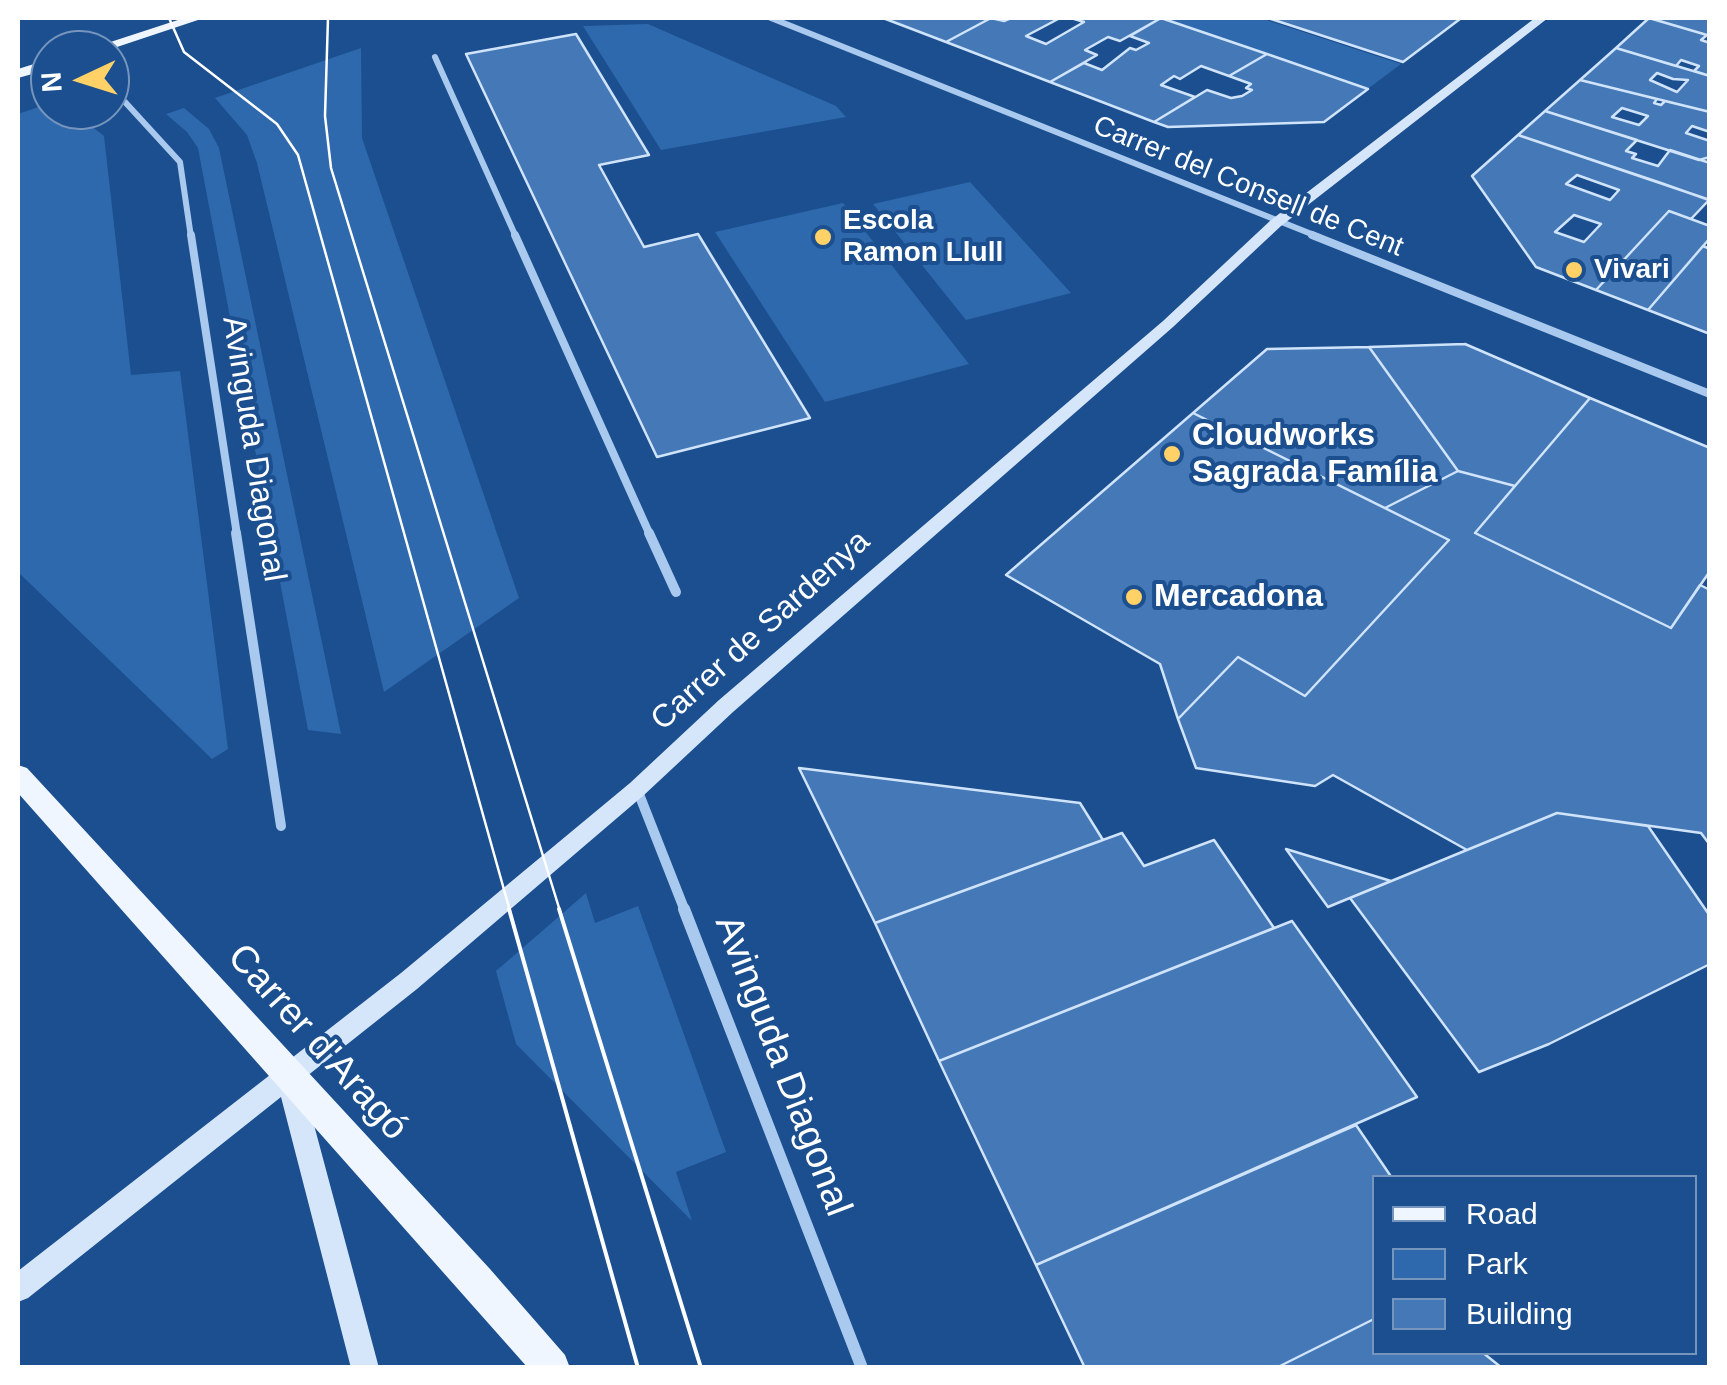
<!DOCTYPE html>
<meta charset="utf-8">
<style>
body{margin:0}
#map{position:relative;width:1727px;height:1385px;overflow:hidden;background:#1b4f8f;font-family:Arial,sans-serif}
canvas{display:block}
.frame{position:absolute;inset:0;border:20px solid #fff;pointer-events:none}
.legend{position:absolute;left:1372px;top:1175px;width:325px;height:180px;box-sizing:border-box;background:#1b4f8f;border:2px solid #7695bc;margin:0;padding:12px 18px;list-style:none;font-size:30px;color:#fff}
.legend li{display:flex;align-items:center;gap:20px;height:50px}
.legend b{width:50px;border:2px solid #7695bc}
.north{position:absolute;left:30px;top:30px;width:100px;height:100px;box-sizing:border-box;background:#1b4f8f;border:2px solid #7695bc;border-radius:50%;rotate:266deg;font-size:28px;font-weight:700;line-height:40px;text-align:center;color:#fff}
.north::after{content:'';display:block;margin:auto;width:35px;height:45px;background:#ffd166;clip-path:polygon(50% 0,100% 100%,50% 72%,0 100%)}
</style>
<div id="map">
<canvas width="1727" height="1385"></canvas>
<div class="frame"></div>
<ul class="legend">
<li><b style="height:12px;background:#f0f6ff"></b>Road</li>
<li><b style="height:28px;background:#2e69ad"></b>Park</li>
<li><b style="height:28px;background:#4478b7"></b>Building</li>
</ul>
<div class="north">N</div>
</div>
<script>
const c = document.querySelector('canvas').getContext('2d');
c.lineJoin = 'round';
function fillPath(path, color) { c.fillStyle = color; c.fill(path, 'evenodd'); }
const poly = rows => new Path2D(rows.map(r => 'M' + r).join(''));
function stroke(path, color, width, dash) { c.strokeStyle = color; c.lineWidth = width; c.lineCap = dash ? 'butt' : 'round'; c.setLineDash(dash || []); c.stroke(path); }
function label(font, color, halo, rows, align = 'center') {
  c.font = font + ' Arial,sans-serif'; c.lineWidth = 8; c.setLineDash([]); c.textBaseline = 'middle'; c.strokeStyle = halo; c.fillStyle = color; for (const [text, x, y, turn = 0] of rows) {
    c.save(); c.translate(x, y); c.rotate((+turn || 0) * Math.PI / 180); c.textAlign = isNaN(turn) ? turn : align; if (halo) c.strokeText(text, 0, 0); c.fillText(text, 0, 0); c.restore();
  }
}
fillPath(poly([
 [1162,18,1260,18,1401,64,1369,88],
 [648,24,836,106,846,117,661,150,583,26],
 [361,48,362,138,519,598,384,692,257,163,247,135,215,98],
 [50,103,50,110,71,110,104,136,131,375,180,371,228,749,212,759,18,572,18,114],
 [184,108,209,129,219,148,341,734,308,730,198,148,187,132,166,114],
 [970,182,1071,293,966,320,873,204],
 [843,203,969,364,825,402,715,232],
 [586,893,595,923,638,906,726,1152,676,1172,692,1221,516,1044,496,971]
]), '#2e69ad');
const building = poly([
 [883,18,991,18,946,42,883,18],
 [991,18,1004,21,1011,18,1060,18,1026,36,1046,44,1084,22,1071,18,1161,18,1120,41,1108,37,1085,50,1097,55,1050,82,946,42,991,18],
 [1161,18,1267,54,1229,76,1201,66,1180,79,1174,76,1161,85,1195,97,1154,122,1050,82,1084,63,1102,70,1130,48,1136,50,1149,43,1130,36,1161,18],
 [1268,18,1455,18,1460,19,1403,62,1268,18],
 [1649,18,1707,35,1701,40,1710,43,1710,76,1694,71,1699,66,1681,60,1676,66,1616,48,1649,18],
 [1649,18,1710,18,1710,36,1707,35,1649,18],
 [576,34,649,155,599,165,644,247,698,234,810,418,657,457,466,54,576,34],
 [1616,48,1710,76,1710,112,1580,80,1616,48],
 [1657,73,1673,79,1688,80,1677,92,1650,80,1657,73],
 [1267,54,1368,89,1324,122,1168,127,1154,122,1207,90,1231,98,1242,96,1252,90,1246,88,1251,84,1229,76,1267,54],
 [1580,80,1657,99,1654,103,1661,105,1665,101,1710,112,1710,132,1692,126,1686,133,1710,141,1710,157,1699,160,1545,111,1580,80],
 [1622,108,1648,116,1639,125,1612,117,1622,108],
 [1545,111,1637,140,1626,151,1636,154,1632,158,1658,166,1670,150,1710,163,1710,200,1518,135,1545,111],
 [1518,135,1661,183,1709,200,1691,219,1669,211,1596,290,1536,267,1472,176,1518,135],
 [1577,175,1619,190,1610,200,1566,184,1577,175],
 [1574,215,1601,224,1584,242,1555,232,1574,215],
 [1669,211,1710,226,1710,238,1648,310,1596,290,1669,211],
 [1703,246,1710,249,1710,334,1648,310,1703,246],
 [1465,344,1590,398,1515,486,1458,471,1369,347,1465,344],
 [1369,347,1458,471,1385,508,1193,413,1267,349,1369,347],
 [1590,398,1710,448,1710,571,1671,628,1475,533,1590,398],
 [1193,413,1449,540,1305,696,1238,657,1178,719,1160,664,1006,575,1193,413],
 [1458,471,1515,486,1475,533,1671,628,1700,585,1710,590,1710,845,1701,833,1557,813,1467,850,1333,775,1315,786,1196,768,1178,719,1238,657,1305,696,1449,540,1385,508,1458,471],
 [799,768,1080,803,1103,840,875,923,799,768],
 [1557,813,1648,826,1710,916,1710,964,1549,1044,1479,1072,1350,898,1557,813],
 [1122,833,1144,866,1214,840,1274,928,939,1061,875,923,1122,833],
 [1286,849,1391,881,1328,907,1286,849],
 [1292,921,1417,1097,1036,1265,939,1061,1292,921],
 [1356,1125,1392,1178,1374,1178,1374,1319,1276,1368,1085,1368,1036,1265,1356,1125],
 [1374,1319,1374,1352,1482,1352,1502,1368,1276,1368,1374,1319]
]);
fillPath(building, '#4478b7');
stroke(building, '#cfe3fa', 2.5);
stroke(poly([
 [771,18,1319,237],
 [435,57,516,237],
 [125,102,180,162,191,237]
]), '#a9c9ee', 6);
stroke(poly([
 [191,235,237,535],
 [515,235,650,535],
 [1312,235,1710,394]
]), '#a9c9ee', 8);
stroke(poly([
 [236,533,281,826],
 [649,533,676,592],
 [637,789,685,911]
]), '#a9c9ee', 10);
stroke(poly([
 [684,909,862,1368]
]), '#a9c9ee', 12);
fillPath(poly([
 [1535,18,1548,18,1281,226,1173,327,733,712,644,795,417,989,302,1080,379,1368,351,1368,281,1097,28,1298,18,1302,18,1271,401,973,630,783,719,700,1163,321,1271,220,1535,18]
]), '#d6e6fa');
fillPath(poly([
 [184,18,204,18,108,50,86,50,184,18],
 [50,59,50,69,18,78,18,69,50,59],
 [18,765,27,768,490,1269,565,1355,570,1368,528,1368,18,793,18,765]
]), '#f0f6ff');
stroke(poly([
 [169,18,184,52,277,124,298,155,510,911],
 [328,18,325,116,331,168,560,911]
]), '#fff', 2.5);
stroke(poly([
 [509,909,638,1368],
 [559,909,701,1368]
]), '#fff', 4);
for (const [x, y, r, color] of [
 [823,237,10,"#ffd166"],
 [1574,270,10,"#ffd166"],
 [1172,454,10,"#ffd166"],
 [1134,597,10,"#ffd166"]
]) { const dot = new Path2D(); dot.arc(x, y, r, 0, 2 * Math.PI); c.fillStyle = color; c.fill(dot); stroke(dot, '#1b4f8f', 4); }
label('28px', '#fff', '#1b4f8f', [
 ["Carrer del Consell de Cent",1248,187,22]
]);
label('bold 28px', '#fff', '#1b4f8f', [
 ["Escola",843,221],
 ["Ramon Llull",843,253],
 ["Vivari",1594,270]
], 'left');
label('bold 32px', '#fff', '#1b4f8f', [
 ["Cloudworks",1192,436],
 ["Sagrada Família",1192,473],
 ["Mercadona",1154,597]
], 'left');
label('32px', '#fff', '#1b4f8f', [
 ["Avinguda Diagonal",253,449,81],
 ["Carrer de Sardenya",761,631,-42]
]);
label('38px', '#fff', '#1b4f8f', [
 ["Carrer d'Aragó",317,1043,48],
 ["Avinguda Diagonal",782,1066,69]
]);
</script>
